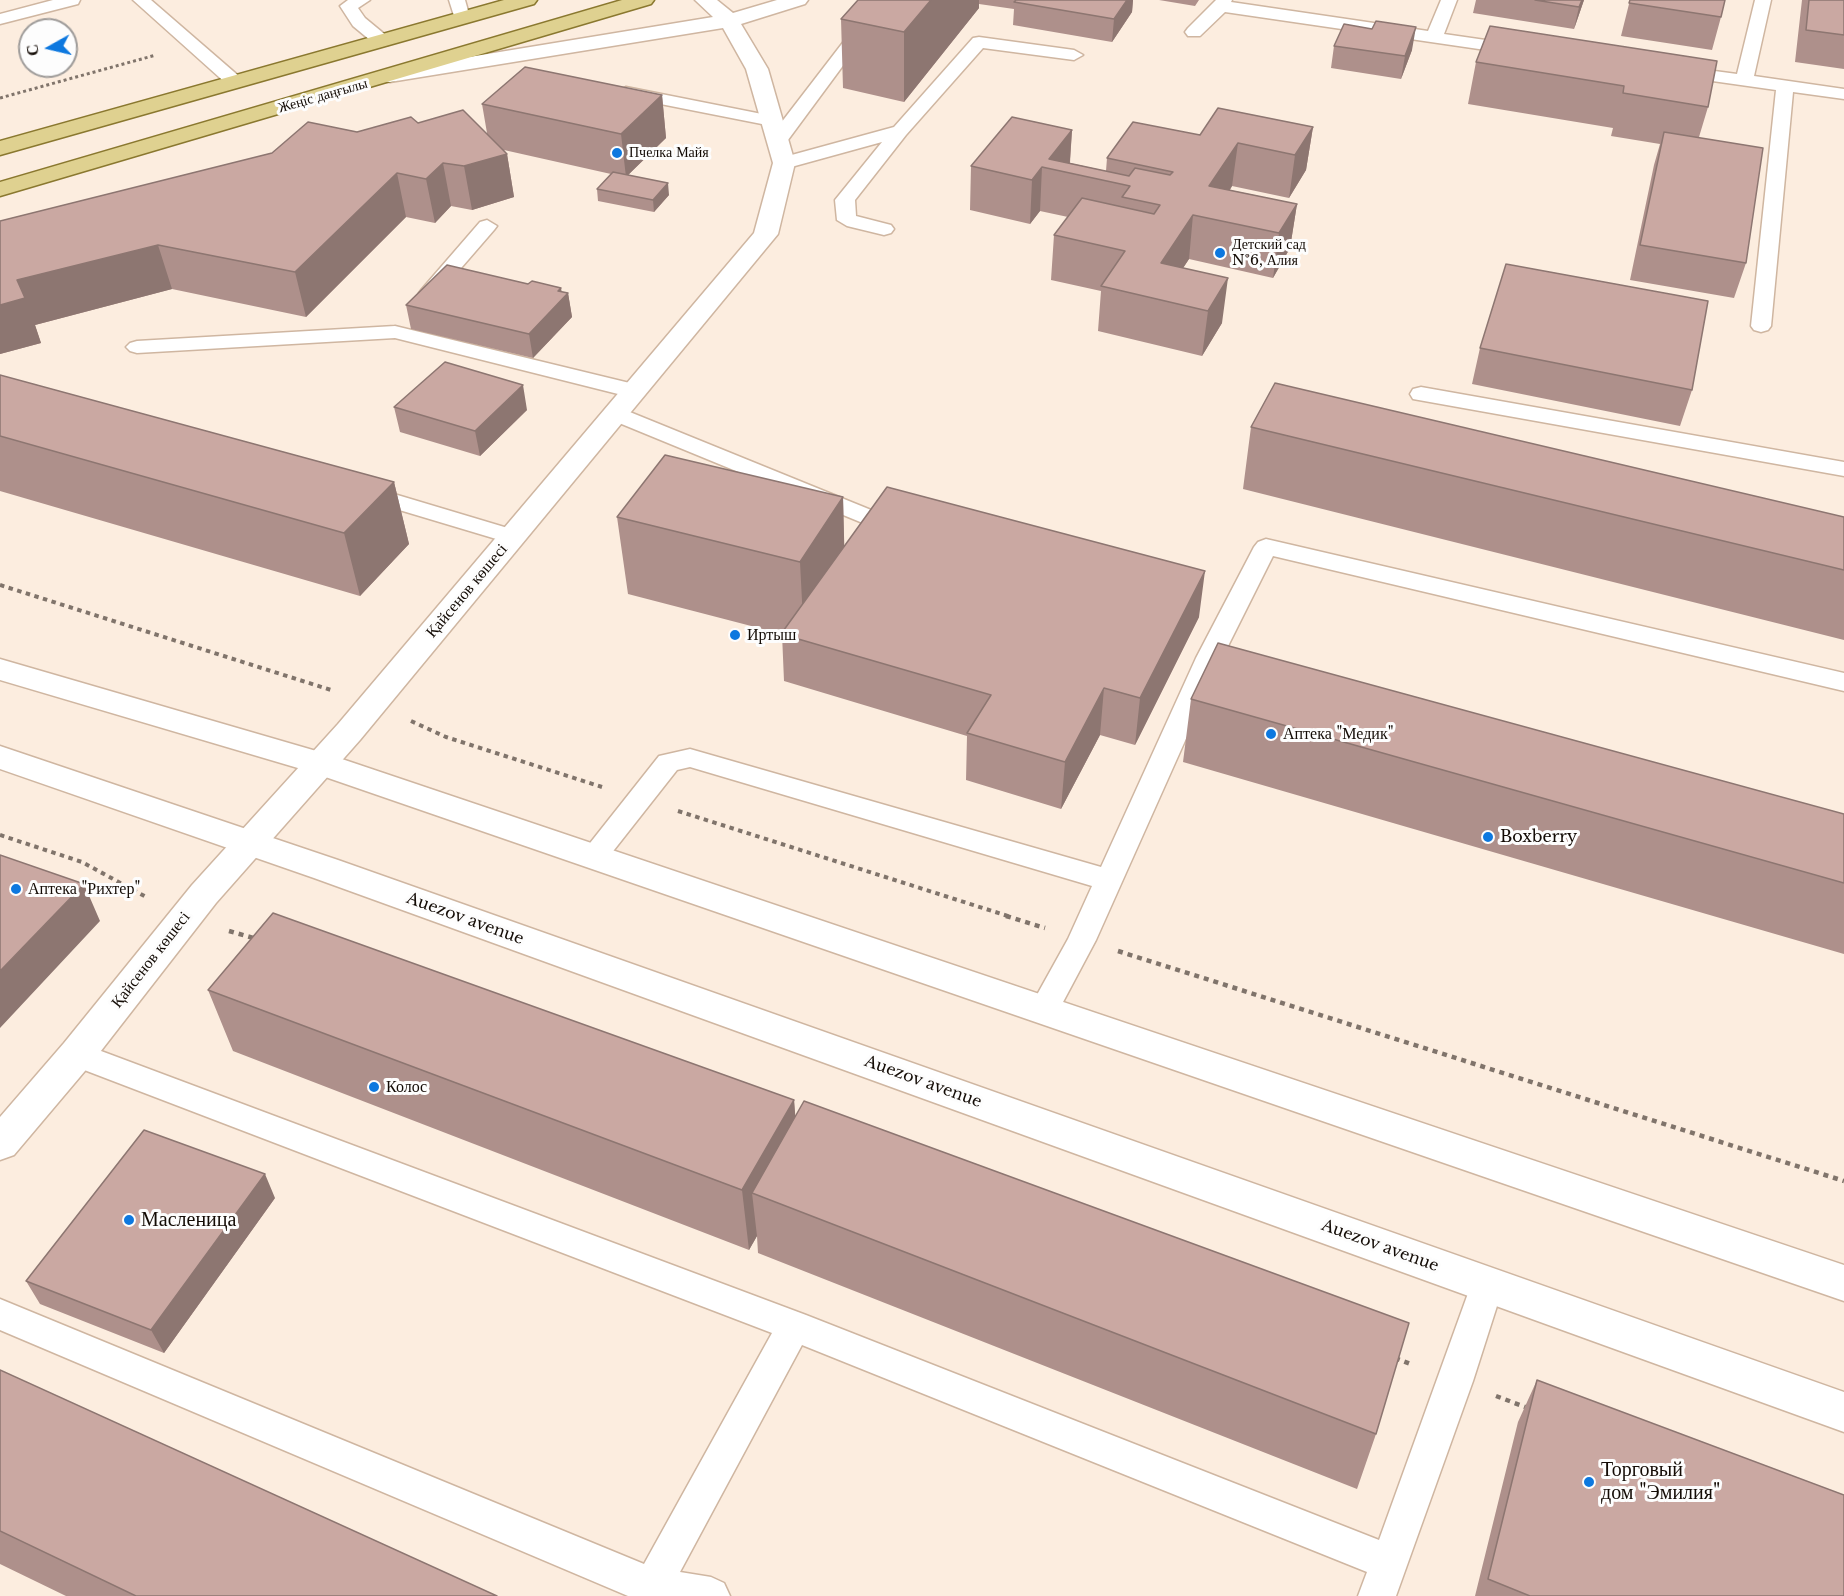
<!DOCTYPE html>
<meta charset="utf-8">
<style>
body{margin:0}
#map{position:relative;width:1844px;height:1596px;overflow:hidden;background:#fceddf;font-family:"Libre Baskerville",serif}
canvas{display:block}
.north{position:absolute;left:18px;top:18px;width:60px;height:60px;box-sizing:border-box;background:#fdfdfd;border:2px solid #9f9c9a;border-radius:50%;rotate:262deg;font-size:16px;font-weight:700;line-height:24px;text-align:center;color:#130b05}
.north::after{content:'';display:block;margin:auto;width:21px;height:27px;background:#0d78df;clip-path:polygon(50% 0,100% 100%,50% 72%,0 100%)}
</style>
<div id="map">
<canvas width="1844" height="1596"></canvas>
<div class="north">С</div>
</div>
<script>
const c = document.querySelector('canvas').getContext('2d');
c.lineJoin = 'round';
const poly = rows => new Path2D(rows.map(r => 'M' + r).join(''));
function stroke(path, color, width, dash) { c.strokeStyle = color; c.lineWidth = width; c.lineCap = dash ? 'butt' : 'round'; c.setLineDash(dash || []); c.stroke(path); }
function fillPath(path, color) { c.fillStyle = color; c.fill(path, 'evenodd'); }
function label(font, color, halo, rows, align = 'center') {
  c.font = font + ' "Libre Baskerville",serif'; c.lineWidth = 6; c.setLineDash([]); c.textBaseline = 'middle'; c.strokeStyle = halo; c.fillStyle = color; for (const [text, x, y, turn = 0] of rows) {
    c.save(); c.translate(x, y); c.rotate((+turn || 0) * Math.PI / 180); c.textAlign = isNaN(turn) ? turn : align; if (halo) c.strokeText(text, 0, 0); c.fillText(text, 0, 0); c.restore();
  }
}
const lane = poly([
 [53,0,80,0,78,4,0,24,0,14,53,0],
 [133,0,151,0,241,78,244,82,241,86,229,86,133,0],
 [348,0,370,0,358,8,365,18,388,37,391,41,388,45,376,45,353,26,340,6,348,0],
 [449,0,465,0,470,18,468,22,456,22,449,0],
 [872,0,888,0,887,6,785,144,771,144,769,140,771,136,871,6,872,0],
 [1216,0,1232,0,1231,2,1428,31,1441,0,1457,0,1444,34,1520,45,1529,50,1520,55,1225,12,1200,36,1188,36,1185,32,1188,28,1216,0],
 [1755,0,1771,0,1754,76,1844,89,1844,99,1793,92,1771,326,1768,330,1761,332,1754,330,1751,326,1776,90,1677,76,1668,71,1677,66,1737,74,1755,0],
 [979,37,1074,50,1083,55,1074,60,983,48,906,135,855,200,856,216,891,225,894,229,891,233,884,235,847,226,837,220,835,200,882,142,784,169,775,163,777,159,894,127,973,38,979,37],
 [626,87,772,116,781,121,772,126,620,96,617,92,626,87],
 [487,220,497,226,494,230,436,297,422,297,419,293,422,289,480,222,487,220],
 [395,326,642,386,645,391,642,396,634,398,395,338,137,353,130,351,126,347,130,343,137,341,395,326],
 [1421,387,1844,462,1844,476,1413,399,1410,394,1413,389,1421,387],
 [615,406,908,525,912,530,908,535,900,537,892,535,607,418,604,413,607,408,615,406],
 [364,485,521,532,525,537,521,542,513,544,356,497,352,492,356,487,364,485],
 [1266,539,1844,673,1844,691,1273,556,1222,658,1096,940,1054,1019,1043,1023,1032,1019,1028,1011,1068,939,1092,886,690,767,677,770,603,864,593,867,583,864,579,857,659,756,690,749,1101,867,1196,658,1254,547,1258,542,1266,539],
 [77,1042,806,1315,1379,1540,1475,1274,1487,1269,1499,1274,1504,1284,1473,1381,1396,1596,1358,1596,1367,1572,802,1345,680,1572,711,1577,724,1583,730,1596,628,1596,0,1330,0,1299,644,1564,772,1333,66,1063,62,1054,66,1045,77,1042]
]);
const street = poly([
 [695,0,717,0,733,13,777,0,808,0,805,4,741,24,768,69,795,163,778,234,360,740,216,903,90,1065,14,1155,0,1160,0,1117,64,1043,192,885,338,724,754,233,773,163,746,69,723,28,390,82,382,81,379,76,382,71,390,70,713,17,695,0]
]);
const secondary = poly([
 [0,659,330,755,1844,1265,1844,1301,308,771,0,680,0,659],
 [0,746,338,860,1844,1392,1844,1432,314,878,0,769,0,746]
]);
const primary = poly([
 [504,0,537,0,534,4,0,155,0,141,504,0],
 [622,0,654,0,651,4,0,196,0,182,622,0]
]);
stroke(lane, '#cfb6a1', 3);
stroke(street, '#cfb6a1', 3);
stroke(secondary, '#cfb6a1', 3);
stroke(primary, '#8a782f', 3);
stroke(poly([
 [0,98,156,55]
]), '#80746b', 3, [3, 3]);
stroke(poly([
 [0,585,331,690],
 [411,721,446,737,602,787],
 [678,811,1011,917],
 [0,835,82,862,148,898]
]), '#80746b', 4, [4.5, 4.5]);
stroke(poly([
 [1006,916,1045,928],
 [229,931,257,939],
 [1118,951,1844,1181],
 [1395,1358,1413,1365],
 [1496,1396,1528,1408]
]), '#80746b', 4.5, [5, 5]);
fillPath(lane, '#fff');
fillPath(street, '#fff');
fillPath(secondary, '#fff');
fillPath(primary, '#dfd190');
fillPath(poly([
 [858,0,1133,0,1132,12,1112,42,1013,25,1014,9,979,4,979,8,904,102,843,88,841,19],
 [1159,0,1199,0,1195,6],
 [1476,0,1584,0,1574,29,1473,13],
 [1630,0,1721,17,1712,50,1621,36],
 [1802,0,1844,0,1844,69,1795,62],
 [1490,26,1708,107,1699,137,1746,263,1734,298,1630,280,1654,165,1660,144,1611,136,1613,128,1468,104,1476,62],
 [1372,29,1412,50,1401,79,1331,68,1334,46],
 [662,95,666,138,628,175,669,195,654,212,598,201,597,189,611,174,504,150,507,154,514,197,472,210,451,206,435,223,406,217,306,317,172,289,35,325,41,343,0,354,0,221,357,132,418,123,487,133,482,104],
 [1313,127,1306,170,1289,198,1232,186,1230,190,1297,204,1290,248,1273,278,1189,259,1183,268,1222,323,1202,356,1098,331,1101,291,1051,280,1054,235,1068,217,1040,211,1030,224,970,210,971,166,1072,130,1070,163,1106,171,1107,158,1200,135],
 [561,292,568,293,572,317,533,358,411,329,406,305],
 [1480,348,1692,390,1680,426,1472,384],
 [0,375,394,482,409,544,360,596,0,491],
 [394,407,527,410,480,456,400,432],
 [1251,427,1844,517,1844,640,1243,489],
 [843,497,844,546,1199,617,1135,745,1100,735,1061,809,966,780,967,736,784,681,782,634,628,594,617,517],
 [1191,699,1844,814,1844,954,1183,762],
 [208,990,794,1100,795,1116,1376,1434,1357,1489,758,1253,757,1236,749,1250,233,1051],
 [275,1198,164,1353,40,1304,26,1281],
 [0,1370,497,1596,66,1596,0,1564],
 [1537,1380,1844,1596,1475,1596,1518,1422]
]), '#ae908b');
fillPath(poly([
 [931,0,979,0,979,8,904,102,904,32],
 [1127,0,1133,0,1132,12,1112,42,1114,19],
 [1582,0,1584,0,1574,29,1579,7],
 [1416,27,1412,50,1401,79,1405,56],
 [662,95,666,138,626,177,621,134],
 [1313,127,1306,170,1289,198,1295,155],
 [1072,130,1069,173,1049,159],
 [1238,143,1232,186,1211,219,1209,186],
 [507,154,514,197,472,210,464,166],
 [443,163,451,206,435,223,426,179],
 [1042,167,1040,211,1030,224,1032,180],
 [397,173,406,217,306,317,295,272],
 [668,183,669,195,654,212,653,200],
 [1297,204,1290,248,1273,278,1279,233],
 [1193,215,1189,259,1162,300,1161,263],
 [158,245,172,289,35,325,41,343,0,354,0,305,17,280],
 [1228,278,1222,323,1202,356,1208,311],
 [561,288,563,299,568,293,572,317,533,358,529,334,558,291],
 [523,385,527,410,480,456,475,431],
 [394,482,409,544,360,596,344,533],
 [843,497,845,574,804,640,800,562],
 [1205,571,1199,617,1135,745,1140,698],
 [1104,688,1100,735,1061,809,1065,762],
 [84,884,100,921,0,1028,0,971],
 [794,1100,799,1161,752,1193,757,1236,749,1250,742,1190],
 [265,1174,275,1198,164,1353,151,1330]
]), '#8d7671');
const building = poly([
 [858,0,931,0,904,32,841,19,858,0],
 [1016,0,1127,0,1114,19,1014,2,1016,0],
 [1535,0,1582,0,1579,7,1535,0],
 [1630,0,1725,0,1721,17,1629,3,1630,0],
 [1809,0,1844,0,1844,35,1806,30,1809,0],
 [1376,21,1416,27,1405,56,1334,46,1344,24,1372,29,1376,21],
 [1490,26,1717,61,1708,107,1623,93,1624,86,1476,62,1490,26],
 [525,67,662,95,621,134,482,104,525,67],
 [1218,108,1313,127,1295,155,1238,143,1209,186,1297,204,1279,233,1193,215,1161,263,1228,278,1208,311,1101,286,1125,251,1054,235,1082,198,1154,214,1160,205,1122,197,1130,186,1042,167,1032,180,971,166,1012,117,1072,130,1049,159,1129,176,1135,168,1170,175,1173,172,1107,158,1133,122,1200,135,1218,108],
 [463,110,507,154,464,166,443,163,426,179,397,173,295,272,158,245,17,280,25,298,0,305,0,221,272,153,308,122,357,132,411,117,418,123,463,110],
 [1664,132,1763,148,1746,263,1640,245,1664,132],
 [613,172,668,183,653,200,597,189,613,172],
 [1506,264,1708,301,1692,390,1480,348,1506,264],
 [447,265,528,284,532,281,561,288,558,291,568,293,529,334,406,305,447,265],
 [445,362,523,385,475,431,394,407,445,362],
 [0,375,394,482,344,533,0,436,0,375],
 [1275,383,1844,517,1844,570,1251,427,1275,383],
 [665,455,843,497,800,562,617,517,665,455],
 [887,487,1205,571,1140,698,1104,688,1065,762,967,733,991,695,781,634,887,487],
 [1218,643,1844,814,1844,883,1191,699,1218,643],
 [0,855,84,884,0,971,0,855],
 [273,913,794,1100,742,1190,208,990,273,913],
 [804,1101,1409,1323,1376,1434,752,1193,804,1101],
 [144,1130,265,1174,151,1330,26,1281,144,1130],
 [0,1370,497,1596,136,1596,0,1531,0,1370],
 [1537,1380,1844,1495,1844,1596,1530,1596,1488,1579,1537,1380]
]);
fillPath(building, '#caa8a2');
stroke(building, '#8d7671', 1.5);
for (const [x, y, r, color] of [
 [617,153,6,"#0d78df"],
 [1220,253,6,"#0d78df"],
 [735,635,6,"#0d78df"],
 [1271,734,6,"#0d78df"],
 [1488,837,6,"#0d78df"],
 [16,889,6,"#0d78df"],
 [374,1087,6,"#0d78df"],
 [129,1220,6,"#0d78df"],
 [1589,1482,6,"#0d78df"]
]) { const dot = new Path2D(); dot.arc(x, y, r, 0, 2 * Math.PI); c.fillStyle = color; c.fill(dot); stroke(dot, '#fdfdfd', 2); }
label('14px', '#130b05', '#fdfdfd', [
 ["Жеңіс даңғылы",323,96,-16]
]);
label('14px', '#130b05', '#fdfdfd', [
 ["Пчелка Майя",629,153],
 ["Детский сад",1232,245],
 ["№6, Алия",1232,261]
], 'left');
label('16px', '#130b05', '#fdfdfd', [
 ["Қайсенов көшесі",467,591,-50],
 ["Auezov avenue",465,919,20],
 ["Қайсенов көшесі",151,960,-52],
 ["Auezov avenue",923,1082,20],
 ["Auezov avenue",1380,1246,20]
]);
label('16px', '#130b05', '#fdfdfd', [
 ["Иртыш",747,635],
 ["Аптека \"Медик\"",1283,734],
 ["Boxberry",1500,837],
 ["Аптека \"Рихтер\"",28,889],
 ["Колос",386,1087]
], 'left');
label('20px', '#130b05', '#fdfdfd', [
 ["Масленица",141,1220],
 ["Торговый",1601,1470],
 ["дом \"Эмилия\"",1601,1493]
], 'left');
</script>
